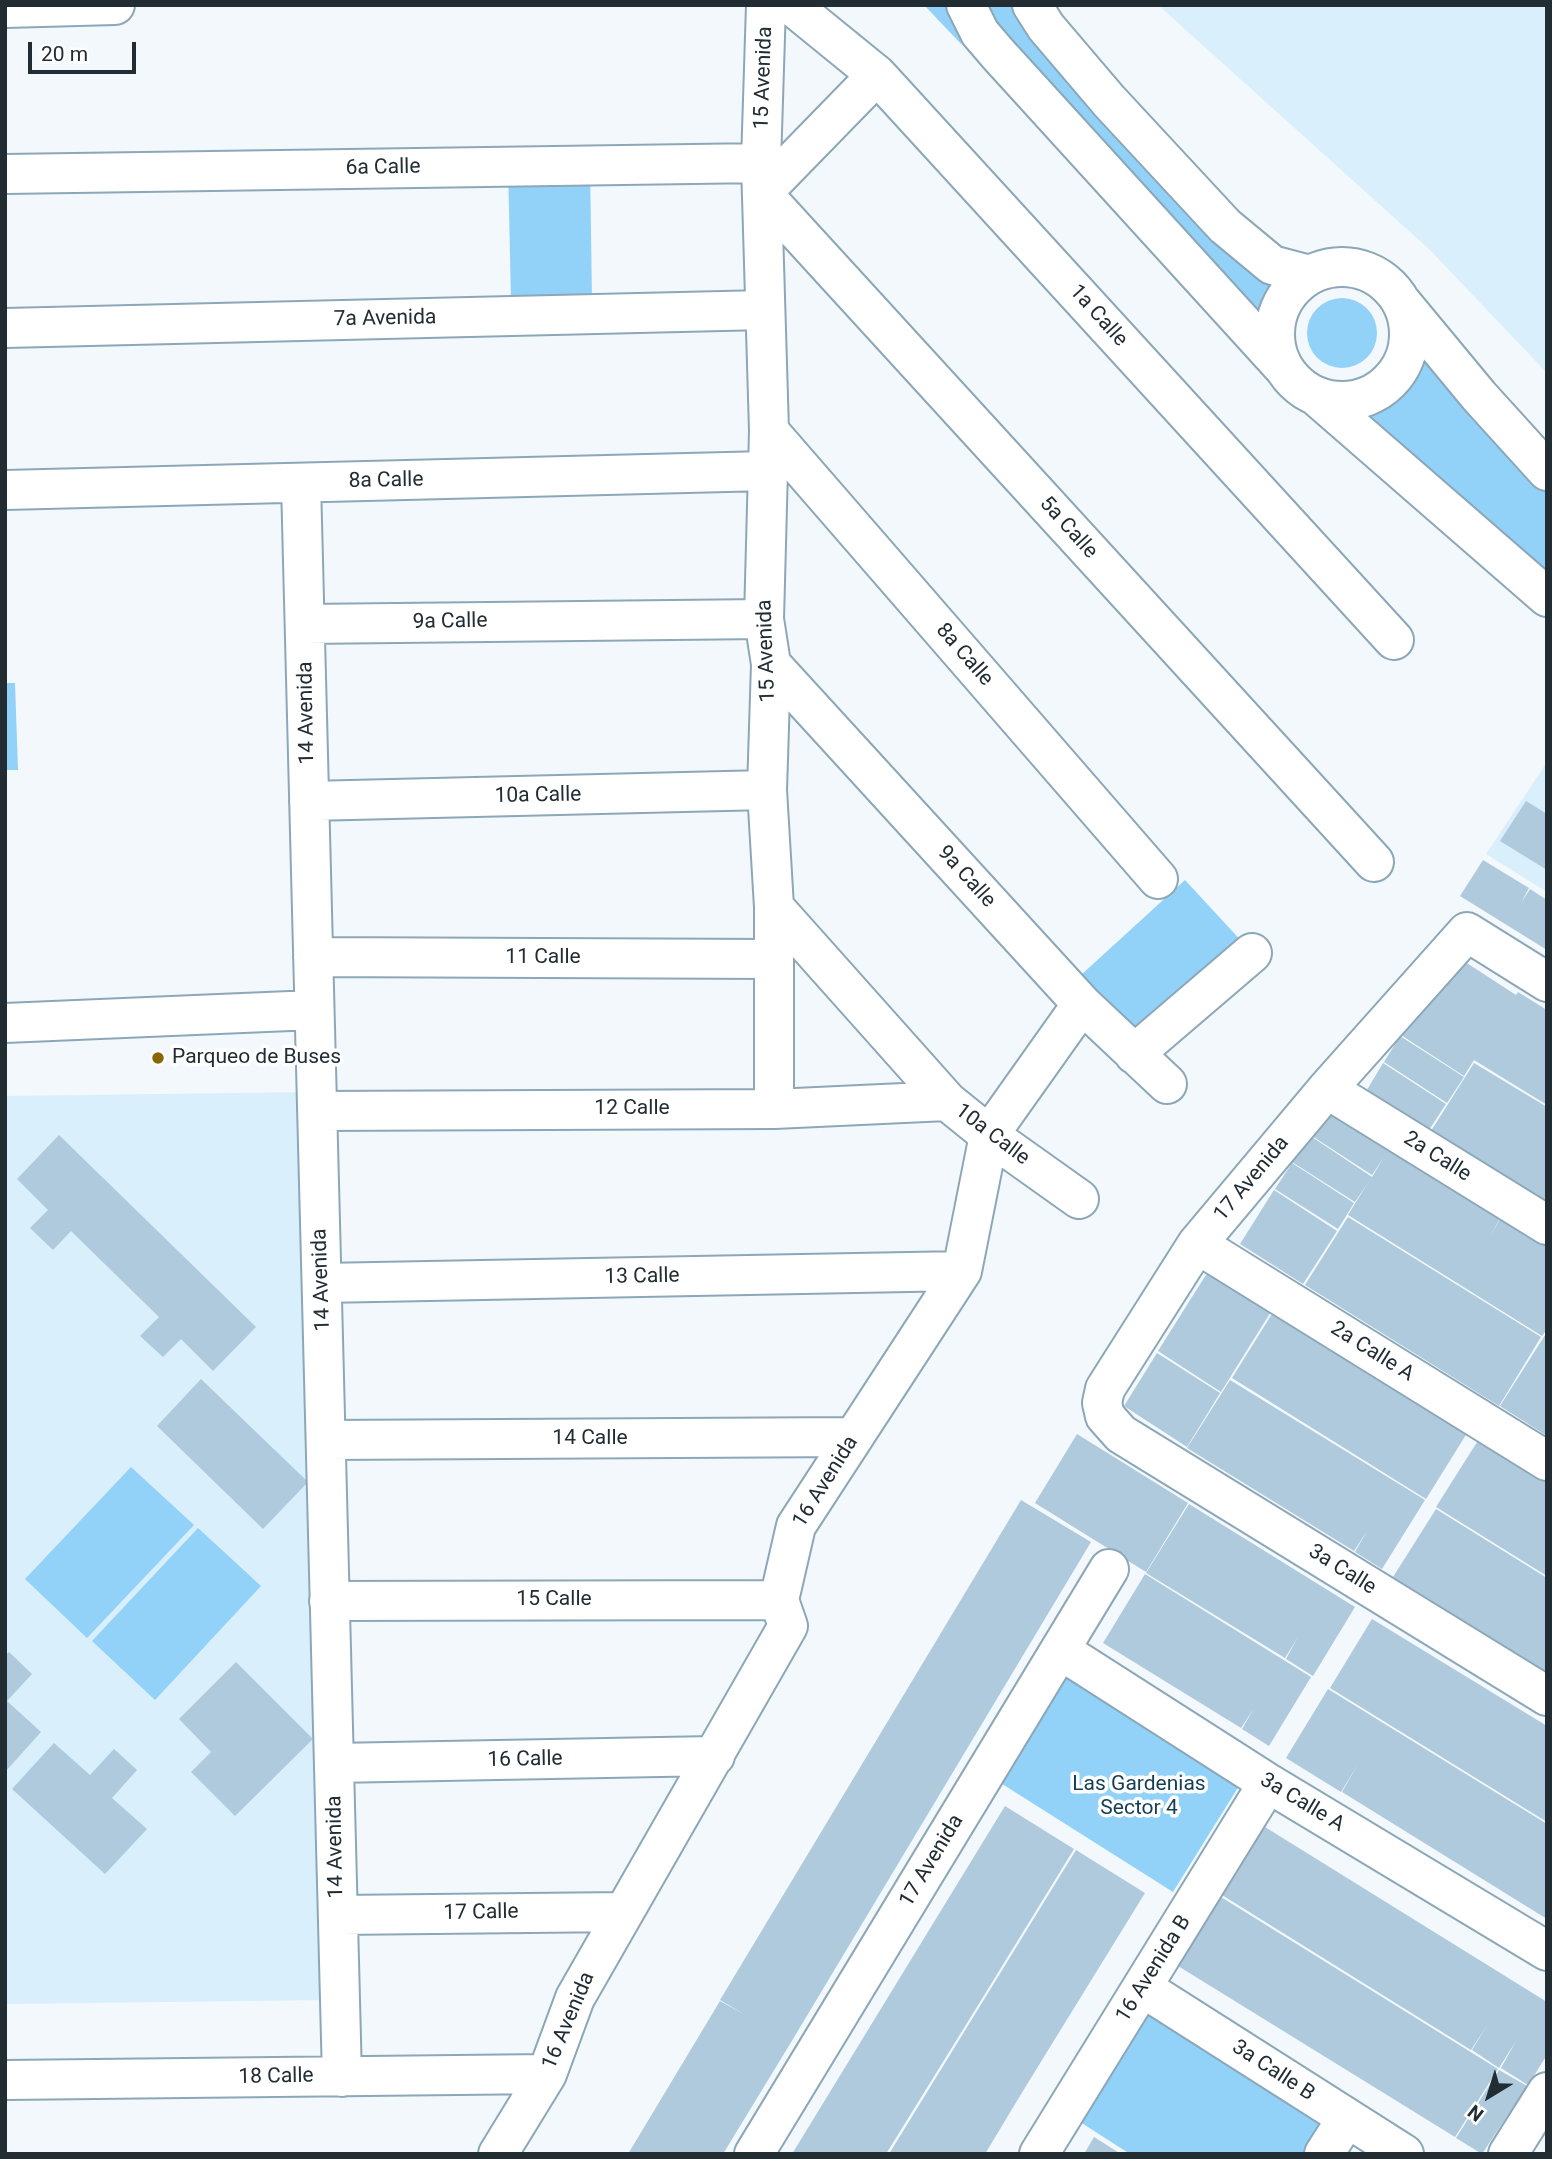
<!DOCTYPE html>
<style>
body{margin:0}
#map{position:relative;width:1552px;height:2159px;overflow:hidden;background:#f2f8fc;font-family:Roboto,sans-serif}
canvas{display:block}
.frame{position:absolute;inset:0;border:7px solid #212c33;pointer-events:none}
.north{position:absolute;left:1454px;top:2061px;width:70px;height:70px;-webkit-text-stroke:5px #fff;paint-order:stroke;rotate:218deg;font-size:19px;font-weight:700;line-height:28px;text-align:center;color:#212c33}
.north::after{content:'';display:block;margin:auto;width:24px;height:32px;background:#212c33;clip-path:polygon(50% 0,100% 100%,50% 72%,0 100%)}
.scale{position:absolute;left:28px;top:42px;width:108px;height:32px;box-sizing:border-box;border:4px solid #212c33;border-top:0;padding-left:9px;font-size:21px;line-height:24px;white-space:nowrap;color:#212c33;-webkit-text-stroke:5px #fff;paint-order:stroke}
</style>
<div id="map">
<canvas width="1552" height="2159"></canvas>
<div class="frame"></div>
<div class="north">N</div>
<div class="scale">20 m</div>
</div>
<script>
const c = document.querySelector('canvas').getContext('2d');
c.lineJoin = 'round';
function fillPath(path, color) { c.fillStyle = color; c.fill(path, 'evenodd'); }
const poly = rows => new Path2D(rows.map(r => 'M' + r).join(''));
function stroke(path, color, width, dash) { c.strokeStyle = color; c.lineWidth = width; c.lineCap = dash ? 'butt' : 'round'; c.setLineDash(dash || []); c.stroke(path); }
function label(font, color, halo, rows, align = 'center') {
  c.font = font + ' Roboto,sans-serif'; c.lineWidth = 7; c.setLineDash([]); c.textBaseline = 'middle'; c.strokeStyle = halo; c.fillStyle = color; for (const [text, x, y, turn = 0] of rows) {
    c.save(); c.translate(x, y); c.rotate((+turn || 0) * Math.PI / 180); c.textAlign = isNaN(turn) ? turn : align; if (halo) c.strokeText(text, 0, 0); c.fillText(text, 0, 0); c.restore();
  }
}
fillPath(poly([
 [1158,5,1547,5,1547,373,1430,250],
 [1547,762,1547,892,1486,854],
 [313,1092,330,2000,5,2004,5,1096]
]), '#d9effc');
fillPath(poly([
 [924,5,948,5,962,45],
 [966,5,1032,5,1295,285,1282,303,1275,324,1276,346,1283,367,1297,384,1316,396,1338,401,1360,399,1379,390,1395,375,1406,355,1409,334,1547,471,1547,597,1297,384,998,54],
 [590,164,592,300,511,301,508,165],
 '1307 333a35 35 0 1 1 70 0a35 35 0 1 1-70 0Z',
 [5,683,15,683,18,770,5,770],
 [1185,880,1246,946,1142,1042,1081,975],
 [131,1467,194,1525,87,1638,25,1579],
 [198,1528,261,1586,155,1700,92,1641],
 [1065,1677,1239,1786,1173,1892,999,1782],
 [1146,2010,1324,2122,1304,2154,1130,2154,1077,2120]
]), '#92d2f8');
fillPath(poly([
 [1526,801,1547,814,1547,870,1500,841],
 [1483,860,1529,888,1521,903,1530,889,1547,900,1547,950,1460,896],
 [1453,954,1516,995,1518,992,1547,1010,1547,1105,1474,1060,1464,1076,1401,1035],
 [1400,1036,1464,1077,1447,1103,1384,1062],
 [1383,1063,1446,1104,1429,1130,1367,1090],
 [1474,1063,1547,1107,1547,1203,1431,1131],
 [1326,1108,1502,1215,1489,1238,1502,1216,1547,1243,1547,1329,1542,1336,1348,1215,1369,1181,1355,1202,1292,1162,1309,1135,1372,1177,1384,1157,1372,1175,1309,1134],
 [59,1135,256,1327,213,1371,181,1339,163,1357,140,1336,159,1317,71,1231,53,1250,30,1228,48,1210,17,1179],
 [1292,1163,1354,1203,1338,1229,1275,1189],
 [1274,1190,1337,1231,1303,1284,1240,1244],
 [1348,1217,1541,1337,1499,1406,1305,1285],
 [1209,1270,1272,1310,1221,1392,1158,1351],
 [1275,1309,1469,1430,1426,1499,1232,1378],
 [1547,1332,1547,1436,1500,1406],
 [1157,1353,1220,1393,1187,1447,1124,1406],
 [201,1379,308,1482,263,1529,157,1426],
 [1230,1380,1425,1500,1382,1569,1355,1552,1367,1531,1354,1551,1187,1448],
 [1077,1434,1188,1503,1146,1572,1035,1503],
 [1479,1439,1547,1480,1547,1576,1436,1507],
 [1021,1500,1091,1542,790,2044,723,2154,628,2154,720,2001,747,2016,720,2000],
 [1189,1504,1355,1607,1313,1676,1286,1659,1298,1637,1285,1658,1146,1573],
 [1436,1509,1547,1578,1547,1672,1393,1577],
 [1145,1574,1311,1677,1269,1746,1242,1729,1254,1708,1241,1728,1103,1643],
 [1372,1619,1547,1726,1547,1822,1330,1688],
 [9,1652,32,1674,7,1701,41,1732,5,1772,5,1656],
 [236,1662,313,1739,235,1816,191,1772,211,1752,179,1719],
 [1328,1689,1547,1824,1547,1919,1342,1792,1358,1764,1341,1792,1286,1758],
 [54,1743,90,1775,114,1749,137,1770,112,1798,147,1829,105,1874,12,1789],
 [1005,1806,1074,1849,972,2015,886,2154,792,2154],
 [1265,1827,1547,2002,1547,2055,1528,2085,1501,2068,1516,2041,1499,2068,1472,2050,1488,2024,1471,2050,1222,1895],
 [1076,1850,1145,1893,1026,2086,985,2154,889,2154],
 [1221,1897,1498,2069,1455,2137,1178,1966],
 [1499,2070,1527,2086,1482,2154,1456,2138],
 [1094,2137,1121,2154,1084,2154]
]), '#aecadc');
const minor = poly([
 [766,5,761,163,769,431,764,619,771,664,767,790,774,907,774,1109],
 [791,5,877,75,1394,640],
 [966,5,980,33,998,54,1283,367],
 [1032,5,1046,27,1109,101,1225,226,1272,265,1306,274,1314,273],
 [5,8,115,5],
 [877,75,762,193,1374,862],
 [5,174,761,163],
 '1275 334a67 67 0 1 1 134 0a67 67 0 1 1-134 0Z',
 [1402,303,1479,396,1547,471],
 [5,328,765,310],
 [1316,396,1547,597],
 [769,431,1158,879],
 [301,483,342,2077],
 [5,490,767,471],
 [305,624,764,619],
 [771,664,1082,1004,1167,1084],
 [309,801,767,790],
 [774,907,947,1101,989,1135,1079,1199],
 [313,957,772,959],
 [1547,982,1467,932,1327,1089,1197,1244,1105,1389,1102,1403,1105,1416,1121,1434,1547,1696],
 [5,1023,314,1010],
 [1134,1054,1252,953],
 [1327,1089,1547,1225],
 [317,1111,774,1109,947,1101],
 [1197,1244,1547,1461],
 [322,1283,962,1271],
 [326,1440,854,1437],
 [329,1601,779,1600],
 [1060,1650,1268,1783,1547,1951],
 [334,1763,715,1756],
 [338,1915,623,1912],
 [1143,1988,1404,2154],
 [5,2080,547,2074],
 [498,2154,547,2074,575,1998,788,1626,779,1600,796,1526,962,1271,989,1135,1082,1004],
 [754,2154,1109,1569],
 [1039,2154,1268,1783],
 [1324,2154,1347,2118],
 [1508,2154,1547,2092]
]);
stroke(minor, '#8ca7b8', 42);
stroke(minor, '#fff', 38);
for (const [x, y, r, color] of [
 [158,1058,7,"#896705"]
]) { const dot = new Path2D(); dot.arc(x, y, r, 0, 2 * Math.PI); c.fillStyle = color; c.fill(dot); stroke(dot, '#fff', 2.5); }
label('21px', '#212c33', '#fff', [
 ["15 Avenida",764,78,-88],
 ["6a Calle",383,168,-1],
 ["1a Calle",1098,316,48],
 ["7a Avenida",385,319,-1],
 ["8a Calle",386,481,-1],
 ["5a Calle",1068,528,48],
 ["9a Calle",450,622,-1],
 ["15 Avenida",767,651,-92],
 ["8a Calle",964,655,49],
 ["14 Avenida",307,713,-91],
 ["10a Calle",538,796,-1],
 ["9a Calle",966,877,48],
 ["11 Calle",543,958],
 ["12 Calle",632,1109],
 ["10a Calle",992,1135,37],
 ["2a Calle",1437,1157,32],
 ["17 Avenida",1252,1179,-50],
 ["13 Calle",642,1277,-1],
 ["14 Avenida",322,1280,-92],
 ["2a Calle A",1372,1352,32],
 ["14 Calle",590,1439],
 ["16 Avenida",826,1482,-58],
 ["3a Calle",1342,1570,32],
 ["15 Calle",554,1600],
 ["16 Calle",525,1760,-1],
 ["3a Calle A",1302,1803,31],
 ["14 Avenida",336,1847,-91],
 ["17 Avenida",932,1861,-59],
 ["17 Calle",481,1913,-1],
 ["16 Avenida B",1154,1969,-58],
 ["16 Avenida",569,2021,-67],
 ["3a Calle B",1273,2071,33],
 ["18 Calle",276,2077,-1]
]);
label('21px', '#212c33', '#fff', [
 ["Parqueo de Buses",172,1058]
], 'left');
label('21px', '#143e54', '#fff', [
 ["Las Gardenias",1139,1785],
 ["Sector 4",1139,1809]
]);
</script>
